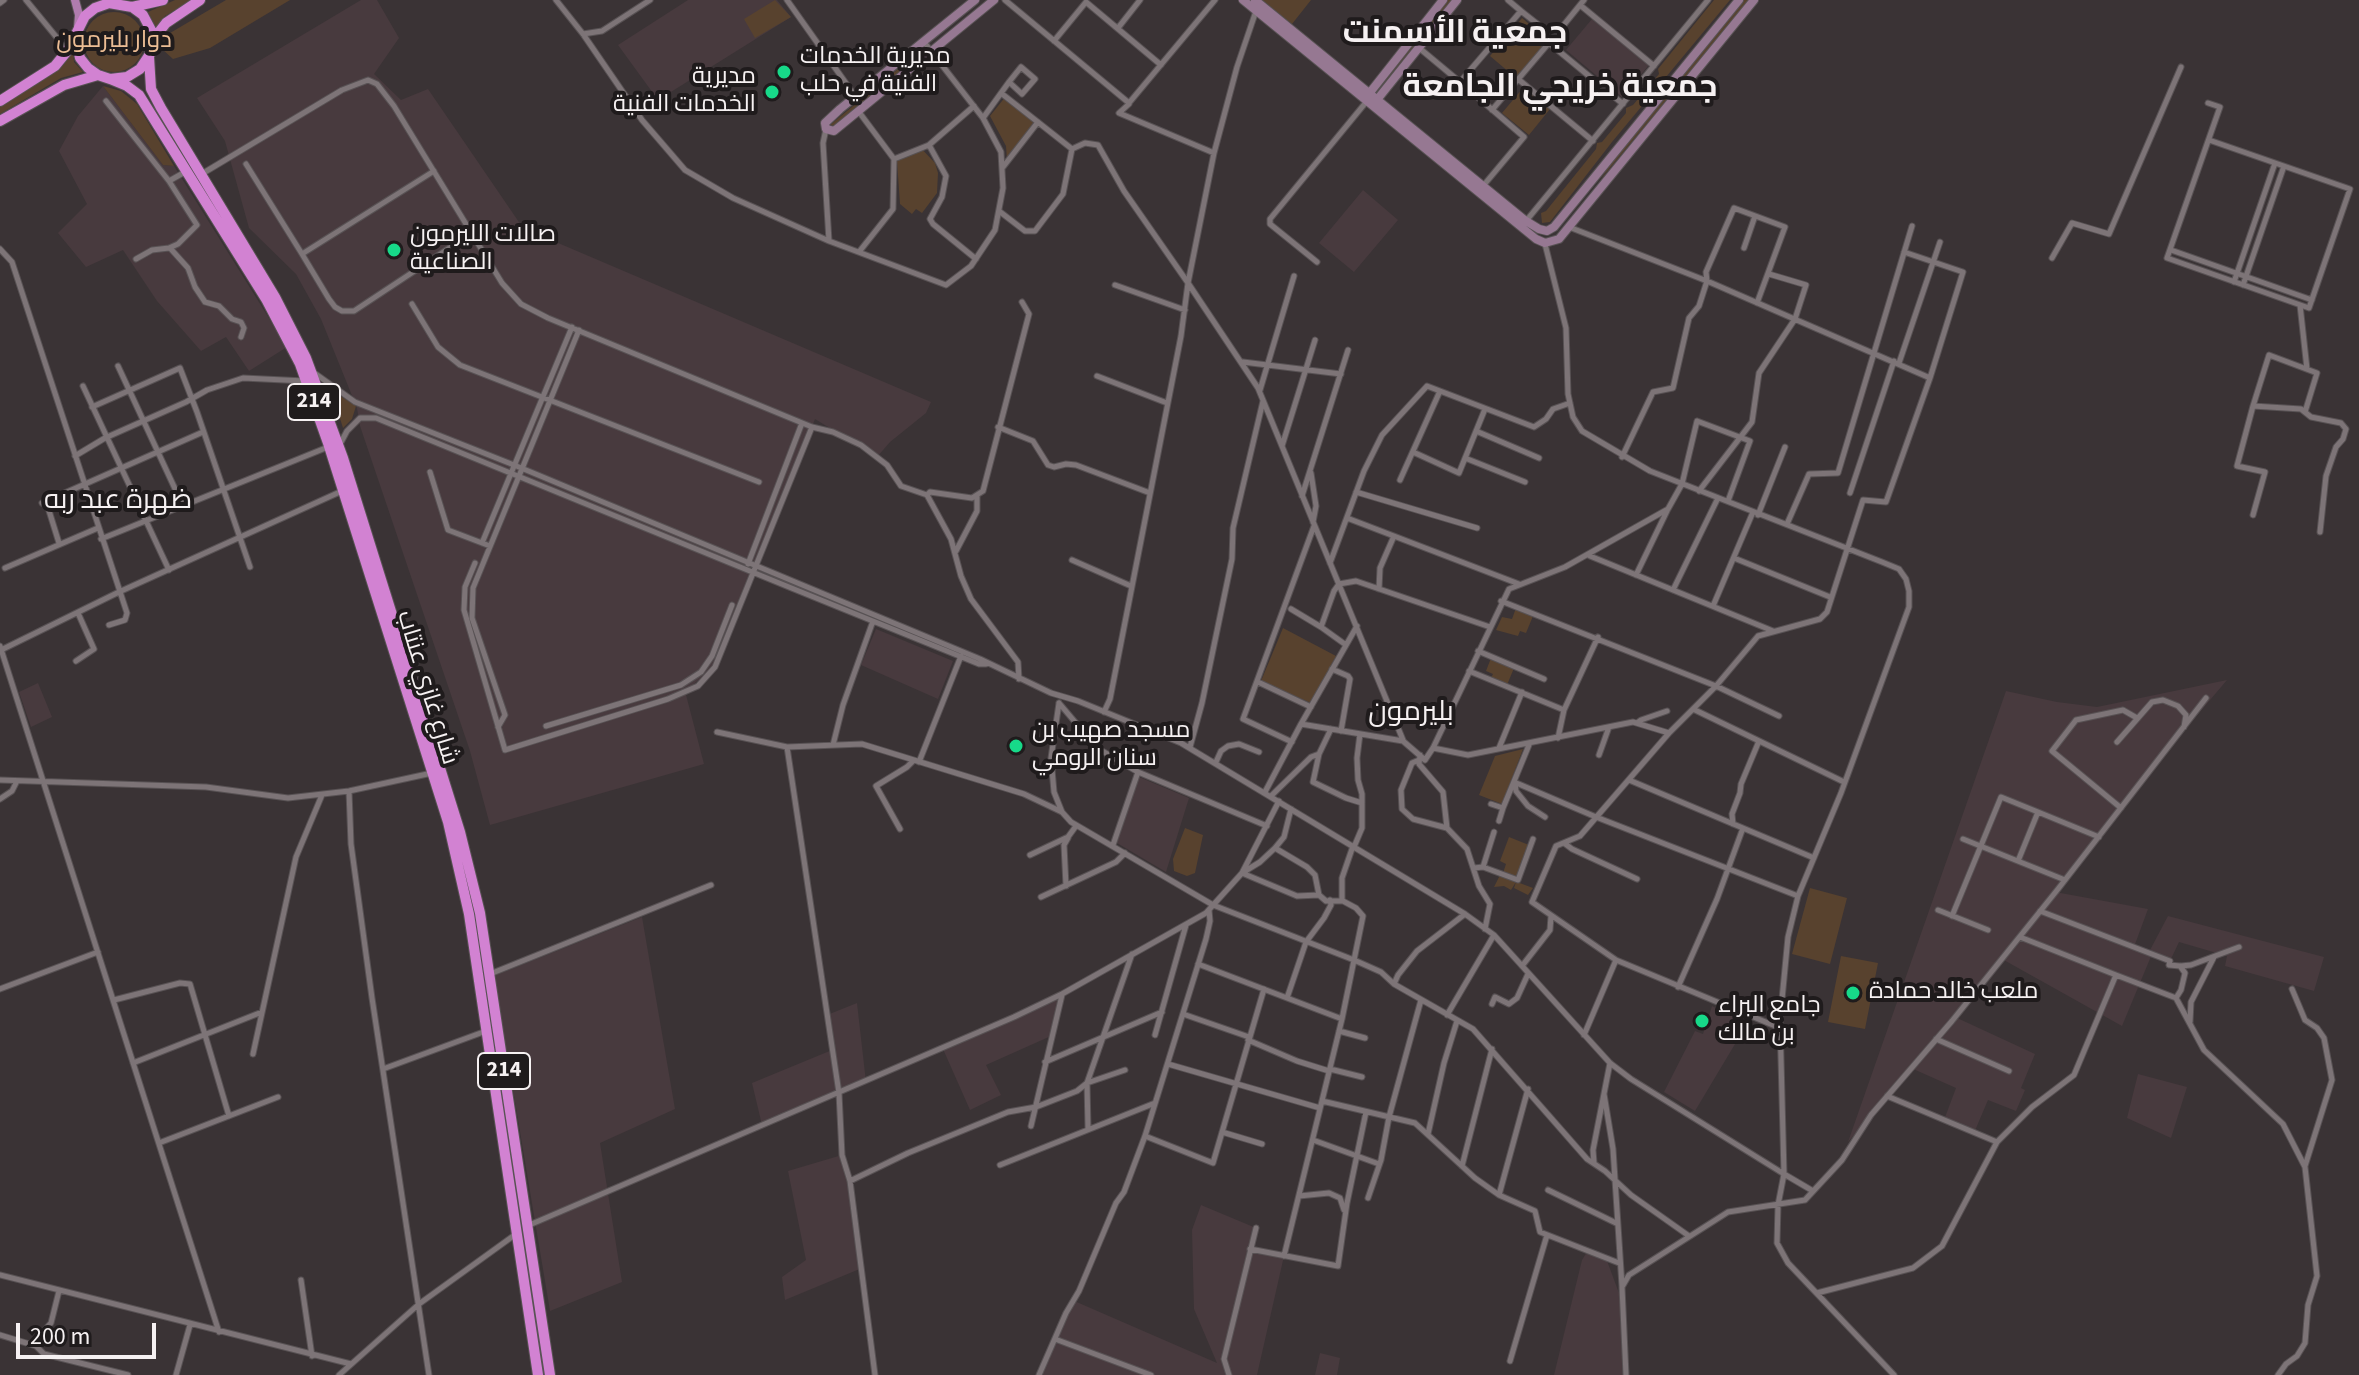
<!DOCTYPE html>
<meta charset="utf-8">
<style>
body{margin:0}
#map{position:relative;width:2359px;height:1375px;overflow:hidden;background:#3a3335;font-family:"Source Sans 3",sans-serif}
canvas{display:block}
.scale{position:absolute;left:16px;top:1323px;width:140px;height:36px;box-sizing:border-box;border:4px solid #f6f1f2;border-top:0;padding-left:10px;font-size:24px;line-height:28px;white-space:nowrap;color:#f6f1f2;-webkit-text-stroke:6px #1f1b1c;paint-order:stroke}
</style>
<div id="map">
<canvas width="2359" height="1375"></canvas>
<div class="scale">200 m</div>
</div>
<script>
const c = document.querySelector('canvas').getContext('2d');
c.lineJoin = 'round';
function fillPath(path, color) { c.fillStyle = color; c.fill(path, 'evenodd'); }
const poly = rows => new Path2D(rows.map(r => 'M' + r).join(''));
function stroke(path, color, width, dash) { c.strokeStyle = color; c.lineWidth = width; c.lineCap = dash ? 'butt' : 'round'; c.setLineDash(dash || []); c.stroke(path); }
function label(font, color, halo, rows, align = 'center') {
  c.font = font + ' "Source Sans 3",Cairo,sans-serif'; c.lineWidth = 8; c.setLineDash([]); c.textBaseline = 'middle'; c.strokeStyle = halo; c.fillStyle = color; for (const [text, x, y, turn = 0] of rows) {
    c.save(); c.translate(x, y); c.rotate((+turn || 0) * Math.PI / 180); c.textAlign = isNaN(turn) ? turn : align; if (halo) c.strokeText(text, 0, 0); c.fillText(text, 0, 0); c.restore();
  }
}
fillPath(poly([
 [361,0,377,0,399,38,374,74,401,100,428,89,523,228,931,402,926,413,890,442,877,457,815,419,715,667,685,691,704,764,490,825,470,751,360,426,357,408,321,319,296,274,249,228,225,141,197,98],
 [688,0,777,0,791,17,658,100,618,45],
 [1592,19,1649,65,1622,97,1566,50],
 [103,86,163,165,174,166,287,347,249,371,226,337,201,351,157,301,123,250,86,267,58,233,87,204,59,151,78,116],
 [1363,190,1398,220,1354,272,1319,243],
 [876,629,953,661,938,699,861,665],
 [2227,680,2160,759,2055,892,2148,909,2134,947,2149,952,2168,916,2324,957,2314,991,2225,966,2227,956,2179,942,2170,961,2152,954,2122,1026,2002,959,1955,1017,2035,1054,2021,1088,2025,1090,2016,1111,1988,1100,1974,1133,1944,1120,1956,1088,1911,1068,1848,1142,2006,691,2057,702,2097,707],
 [38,683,52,717,31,727,19,692],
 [1139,777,1189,798,1166,872,1117,843],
 [642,917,675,1109,600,1143,622,1282,550,1311,494,976],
 [1062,994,1051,1036,986,1065,1001,1095,970,1110,943,1049],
 [857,1003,866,1082,762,1125,752,1083,832,1050,827,1015],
 [1712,1006,1747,1024,1695,1111,1664,1092,1695,1031,1703,1034],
 [2138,1074,2187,1087,2171,1138,2127,1118],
 [842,1155,850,1181,862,1268,785,1300,782,1277,806,1260,788,1171],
 [1201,1205,1256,1228,1250,1249,1284,1256,1257,1375,1039,1375,1072,1300,1217,1363,1194,1309,1192,1230],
 [1587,1252,1606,1258,1623,1304,1626,1375,1554,1375,1582,1260],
 [1320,1353,1340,1358,1337,1375,1315,1375]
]), '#483a3e');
fillPath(poly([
 [175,0,192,0,165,16,156,27,148,12],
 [226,0,290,0,210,48,173,59,162,49,165,36],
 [775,0,791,17,755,38,744,19],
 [1262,0,1311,0,1292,24],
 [1446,0,1452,0,1377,92,1376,90],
 [1714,0,1730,0,1612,142,1550,222,1542,223,1541,213,1546,211,1596,149,1597,143,1602,142,1626,113,1626,108,1633,105,1659,74,1658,69],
 [1744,0,1749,0,1600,180,1617,155],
 '84 42a30 30 0 1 1 60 0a30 30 0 1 1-60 0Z',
 [1522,18,1548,40,1516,78,1490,56],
 [920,51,923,54,833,126,830,125],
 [73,53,74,62,83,72,61,78,0,114,0,104,59,70],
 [103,86,121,91,137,104,174,166,163,165],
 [1523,88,1550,109,1529,135,1502,113],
 [1006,96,1035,120,1007,160,1006,146,990,116],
 [919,146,935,163,938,173,937,193,922,213,916,209,912,214,900,204,897,161],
 [331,390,356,406,352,419,343,428],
 [1516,608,1533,616,1526,633,1520,631,1518,636,1496,630,1502,617,1512,619],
 [1283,628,1336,656,1311,703,1261,681],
 [1491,658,1514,668,1507,685,1491,678,1493,674,1486,671],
 [1523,749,1502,804,1479,795,1495,756],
 [1185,828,1203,835,1195,873,1187,876,1174,871,1173,859],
 [1509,837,1529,845,1516,878,1503,873,1506,864,1500,861],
 [1500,875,1517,882,1533,888,1528,895,1514,888,1516,882,1511,890,1504,886,1494,887],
 [1810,888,1847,898,1830,964,1792,954],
 [1841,956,1878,963,1865,1029,1828,1022]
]), '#58422e');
const street = poly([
 [26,0,67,50],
 [556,0,583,34,642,120,685,170,733,198,829,241,823,143,826,129],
 [787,0,855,96],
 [1005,0,1129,103,1215,0],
 [1508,0,1521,11],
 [1086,2,1161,65],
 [0,3,4,0],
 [1580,5,1654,66],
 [1256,11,1237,67,1214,153,1188,283,1258,388,1403,740],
 [1118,28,1140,0],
 [583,34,602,31,650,0],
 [1054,41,1086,2],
 [1549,43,1623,104],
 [1418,47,1460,82,1521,11,1554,37,1584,0],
 [1518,79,1593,141],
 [1460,82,1524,137,1483,186],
 [1001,93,1072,149],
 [106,101,169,181],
 [2208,103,2220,107,2167,258,2309,308,2350,189,2209,140],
 [1129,104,1119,113,1214,153],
 [974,106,929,145,946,176,942,197,930,219,933,224,976,259],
 [1492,110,1554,37],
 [859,112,894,159],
 [983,118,1009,82,1021,67,1035,79,1022,94,1009,82],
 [246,164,302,254],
 [1003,167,1038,122],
 [434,171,302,254,329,299,335,307,342,311,354,311,472,233],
 [200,175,342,90,368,80,377,84,394,106,502,283,521,304,548,318,812,427,833,432,861,445,887,465,901,486,927,495,951,539,961,576,971,599,1018,662,1019,679],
 [999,211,1025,231,1035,231,1063,194,1072,149,1085,143,1098,145,1124,191,1188,283,1181,336,1110,699,1104,712],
 [1526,221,1708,0],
 [1569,227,1707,281,1930,378],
 [829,241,946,285,971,266,995,230,1003,188,1001,152,983,118,924,42],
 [1545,244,1566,328,1568,394,1573,417,1582,431,1650,471,1882,562,1899,569,1906,579,1909,591,1909,607,1841,793,1798,896,1788,937,1780,1020,1784,1174,1813,1191],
 [170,248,188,268,195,287,205,302,219,306,232,319,241,322,244,328,241,337],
 [1744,248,1755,216],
 [0,249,12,262,127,613,125,620,109,625],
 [2171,250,2312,300],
 [859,252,893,209,894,159,929,145],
 [2052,258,2072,223,2109,234,2181,67],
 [136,259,152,250,169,248,178,244,197,225,169,181,185,172],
 [1317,262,1270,224,1270,219,1367,101],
 [2234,282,2275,163],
 [1115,285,1185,310],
 [2243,285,2284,166],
 [412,304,438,347,460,365,759,482],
 [2300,305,2307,369],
 [1243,362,1341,374],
 [1899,363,1940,242],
 [118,366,183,506],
 [313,372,355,402,514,465,980,659,1051,693,1078,701,1181,743,1465,914,1494,935,1610,1063,1631,1079,1784,1174,1778,1205,1777,1243,1788,1263,1894,1375],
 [1097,376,1167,403],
 [83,386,169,570],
 [1260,390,1294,276],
 [2253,406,2269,355,2317,373,2305,412],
 [92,407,180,368,197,412,250,567],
 [998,427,1033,441,1048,465,1054,467,1066,464,1076,465,1150,493],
 [1476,431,1539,458],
 [339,446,347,431,360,418,376,418,789,587,979,664,986,664],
 [1282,446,1315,340],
 [1413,452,1459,473,1485,409],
 [75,456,105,438,186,402,207,390,243,378,305,381],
 [1622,457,1653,392,1673,388,1689,318,1699,306,1707,281,1706,272,1734,208,1785,227,1757,303],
 [1465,458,1525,482],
 [430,472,448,530,490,546],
 [1311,473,1316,506,1313,522],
 [1400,480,1440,391],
 [1699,491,1752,422,1759,373,1795,319,1806,285,1769,274],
 [1356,492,1477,528],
 [1850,493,1894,361],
 [927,495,930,492,972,498,983,491,1029,314,1022,302],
 [1302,496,1348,350],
 [46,501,59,543],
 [42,503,203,432],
 [1758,515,1785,447],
 [2253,515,2265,472,2237,466,2253,406,2301,409,2311,417,2341,423,2346,429,2343,439,2336,447,2326,476,2320,532],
 [1347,518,1519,584],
 [1787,524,1809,474,1838,473,1912,226],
 [101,539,328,447],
 [482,543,572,327],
 [956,551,977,511,977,497],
 [1590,556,1773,631],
 [1734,558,1830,597],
 [1072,560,1131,586],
 [475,563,465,587,464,610,505,750,668,699,698,686,715,667,812,427],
 [1330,563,1364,471,1382,435,1427,386,1534,427,1546,419,1553,409,1570,403],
 [748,564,802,423],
 [5,568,98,528],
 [1636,575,1667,511],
 [1379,589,1380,568,1394,536],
 [1673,590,1718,498],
 [1501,601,1716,686,1779,716],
 [1713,606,1753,512],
 [1291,609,1321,627],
 [1346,645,1321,627,1334,591,1339,584,1356,581,1490,627],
 [0,646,219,1332],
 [1,650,119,592,342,491],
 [1478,651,1544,679],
 [76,661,94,649,78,613],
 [1332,669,1348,676,1350,679,1341,731],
 [1469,671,1564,710],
 [1258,682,1311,707],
 [1059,703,1051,758,1054,792,1062,812,1071,822,1213,905,1354,960,1381,972,1394,984],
 [1059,703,1097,748,1138,772,1267,826],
 [1693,709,1844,782],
 [1637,723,1641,720,1667,711],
 [1301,724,1357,626],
 [546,726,681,685,701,672,712,656,732,605],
 [498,727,505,715,472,618,473,588,579,330],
 [717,732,787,747,862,744,1024,794,1062,812],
 [1669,733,1580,836,1556,846,1532,902,1616,960,1780,1028],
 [1558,738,1564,710,1598,637],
 [1292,742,1243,719,1314,526],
 [2117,742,2152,702,2163,700,2178,706,2186,715,2184,727],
 [833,745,843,705,873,621],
 [787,747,839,1093,842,1155,850,1181,875,1375],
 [1190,747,1202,703,1232,559,1233,528,1263,401],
 [1433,748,1468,755,1633,722,1669,733,1716,686,1758,636,1820,619,1827,612,1863,500,1886,502,1930,378,1963,272,1904,252],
 [1499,748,1522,692],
 [1319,754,1313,782,1346,798,1362,803],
 [1420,755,1419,764,1443,792,1447,828,1467,849,1479,886,1490,904,1485,929],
 [1599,755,1609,727],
 [1419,760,1412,763,1401,790,1402,809,1413,819,1447,828],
 [919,762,961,656],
 [1216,762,1221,751,1228,746,1239,744,1259,752],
 [0,780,206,787,288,798,349,791,432,773],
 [1629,780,1814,858],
 [1514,782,1596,817,1798,896],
 [1515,783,1516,791,1528,806,1545,817],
 [349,791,351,844,372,998,429,1375],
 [1265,792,1301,724,1403,741,1425,760,1433,748,1509,589,1565,567,1668,509,1682,484,1697,421,1750,441,1728,501],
 [1271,796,1311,757,1319,754,1331,729],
 [0,799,12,791,16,783],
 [1491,804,1503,808,1529,745],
 [2121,808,2052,751,2076,720,2123,710,2137,718],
 [1499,821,1503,808],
 [1733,824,1732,814,1740,793,1741,784,1759,741],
 [900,829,876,786,907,767,913,761],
 [1963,839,2065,880],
 [1564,843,1572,849,1637,879],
 [1113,845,1138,772],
 [1354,847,1362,828,1362,794,1358,780,1357,758,1360,734],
 [1275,848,1284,837,1291,809],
 [1030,855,1068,837,1076,826],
 [2018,861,2038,812,2099,837],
 [1483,867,1494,832],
 [1474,868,1483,867,1518,880,1533,839],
 [1242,873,1297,896,1319,895,1326,901,1343,901,1356,908,1363,916,1342,1019,1284,1256],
 [1242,873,1260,862,1275,848,1307,867,1315,875,1319,895],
 [1066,886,1064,845,1068,838],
 [1041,897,1116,862,1125,853],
 [1342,901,1342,878,1353,846],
 [1938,910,1988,930],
 [2040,911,2170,961,2169,965,2180,966,2185,973,2181,990,2176,998,2116,975],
 [1465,914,1417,951,1398,975,1394,984,1473,1029,1587,1159,1605,1171,1631,1195,1689,1236],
 [1952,916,2001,797,2038,812],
 [1198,964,1342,1019],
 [1522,966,1550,930,1551,916],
 [2181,966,2191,965,2239,947],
 [490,974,711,885],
 [1678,987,1717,899,1743,828],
 [0,989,98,952],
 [2292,989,2305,1020,2317,1028,2324,1038,2332,1080,2305,1166],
 [1287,998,1306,942,1324,918,1331,905,1330,900],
 [2176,998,2204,1050,2283,1124,2305,1167,2317,1276,2308,1305,2305,1343,2297,1356,2286,1364,2278,1375],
 [114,1000,180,983,190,984,229,1116],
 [1492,1004,1495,997,1509,1004,1517,998,1528,974],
 [1183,1014,1249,1037],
 [1447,1015,1494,935],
 [2190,1022,2191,1002,2214,957],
 [1339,1031,1365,1038],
 [1155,1035,1186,925],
 [1584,1035,1616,960],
 [1936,1039,2009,1071],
 [1248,1040,1297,1061,1329,1071],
 [253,1054,296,857,322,795],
 [1045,1062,1162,1012],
 [133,1063,262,1012],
 [1168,1064,1320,1108],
 [383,1069,486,1031],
 [1330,1069,1362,1077],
 [1604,1094,1613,1149,1622,1286],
 [1887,1096,1997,1142],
 [1322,1101,1415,1123,1475,1178,1499,1195,1535,1211,1540,1232,1619,1263],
 [1031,1126,1062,995],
 [1088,1128,1087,1083,1132,954],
 [1222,1132,1262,1144],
 [1428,1134,1444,1063,1457,1021],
 [1145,1136,1213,1163,1264,989],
 [1313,1140,1379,1164],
 [159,1143,278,1097],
 [1594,1163,1593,1150,1610,1063],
 [1000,1165,1155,1103],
 [1462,1166,1492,1049],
 [850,1181,908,1153,1008,1112,1036,1107,1077,1091,1087,1083,1125,1070],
 [1548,1190,1616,1223],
 [1499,1195,1528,1089],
 [1299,1196,1329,1193,1340,1198,1344,1210],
 [1368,1198,1381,1160,1389,1117,1421,1000],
 [527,1226,1014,1017,1062,994,1206,913,1242,873,1279,801],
 [1250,1249,1338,1266,1347,1203,1366,1112],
 [0,1275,351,1364],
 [301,1280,312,1356],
 [1817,1293,1913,1268,1942,1246,1997,1142,2032,1107,2074,1075,2116,975,2020,937],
 [0,1335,36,1346,44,1354,128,1375],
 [1055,1339,1151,1375],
 [36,1346,39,1336,51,1323,59,1291],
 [1510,1361,1547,1235],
 [176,1375,190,1325],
 [339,1375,419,1304,516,1234],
 [1039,1375,1066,1313,1079,1291,1116,1203,1124,1192,1145,1136,1206,939,1210,921,1209,910],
 [1229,1375,1224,1359,1256,1228],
 [1626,1375,1622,1287,1629,1275,1728,1212,1805,1200,1842,1160,1871,1115,1952,1021,2058,889,2206,698]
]);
const secondary = poly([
 [975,0,840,109,825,123,826,129,834,131,994,0],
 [1243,0,1536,239,1545,243,1559,239,1754,0],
 [1255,0,1526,221,1539,229,1547,231,1554,227,1739,0],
 [1368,95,1443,0],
 [1376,101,1457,0]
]);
const primary = poly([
 [75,0,79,15,78,27]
]);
const highway = poly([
 [132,7,163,0],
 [152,41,166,23,200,0],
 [149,57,151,89,161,108,275,297,306,358,343,458,460,832,480,913,550,1375],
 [110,79,127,86,139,95,266,299,300,364,328,443,448,822,469,914,538,1375],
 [0,101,55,66,68,50,85,16,95,8,109,3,132,7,143,15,151,30,150,54,140,69,127,77,110,79,98,75,88,68,80,58,77,45,78,30],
 [0,121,64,85,98,75]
]);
stroke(street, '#585254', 7);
stroke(secondary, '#585254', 10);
stroke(primary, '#585254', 10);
stroke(highway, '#585254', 12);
stroke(street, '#7d7477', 5);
stroke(secondary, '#967892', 8);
stroke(primary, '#b07cae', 8);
stroke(highway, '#d282d2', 10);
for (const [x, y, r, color] of [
 [784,72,8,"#17d989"],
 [772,92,8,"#17d989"],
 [394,250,8,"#17d989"],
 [1016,746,8,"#17d989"],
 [1853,993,8,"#17d989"],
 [1702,1021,8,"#17d989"]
]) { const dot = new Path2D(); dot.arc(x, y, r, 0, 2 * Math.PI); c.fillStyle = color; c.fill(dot); stroke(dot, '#1f1b1c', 3); }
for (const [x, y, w] of [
 [314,402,52],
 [504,1071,52]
]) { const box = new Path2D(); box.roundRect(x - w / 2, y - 18, w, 36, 6); c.fillStyle = '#1f1b1c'; c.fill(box); stroke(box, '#f6f1f2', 2); }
label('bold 22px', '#f6f1f2', null, [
 ["214",314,402],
 ["214",504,1071]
]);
label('24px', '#ecbd94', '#1f1b1c', [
 ["دوار بليرمون",114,42]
]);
label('24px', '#f6f1f2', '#1f1b1c', [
 ["مديرية الخدمات",800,58],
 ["الفنية في حلب",800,86],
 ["مديرية",756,78,"right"],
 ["الخدمات الفنية",756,106,"right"],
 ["صالات الليرمون",410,236],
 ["الصناعية",410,264],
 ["مسجد صهيب بن",1032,732],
 ["سنان الرومي",1032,760],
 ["ملعب خالد حمادة",1869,993],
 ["جامع البراء",1718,1007],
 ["بن مالك",1718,1035]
], 'left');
label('24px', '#f6f1f2', '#1f1b1c', [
 ["شارع غازي عنتاب",426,688,73]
]);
label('28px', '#f6f1f2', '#1f1b1c', [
 ["ضهرة عبد ربه",118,502],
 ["بليرمون",1411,714]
]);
label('bold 32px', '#f6f1f2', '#1f1b1c', [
 ["جمعية الأسمنت",1455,35],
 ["جمعية خريجي الجامعة",1560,89]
]);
</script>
